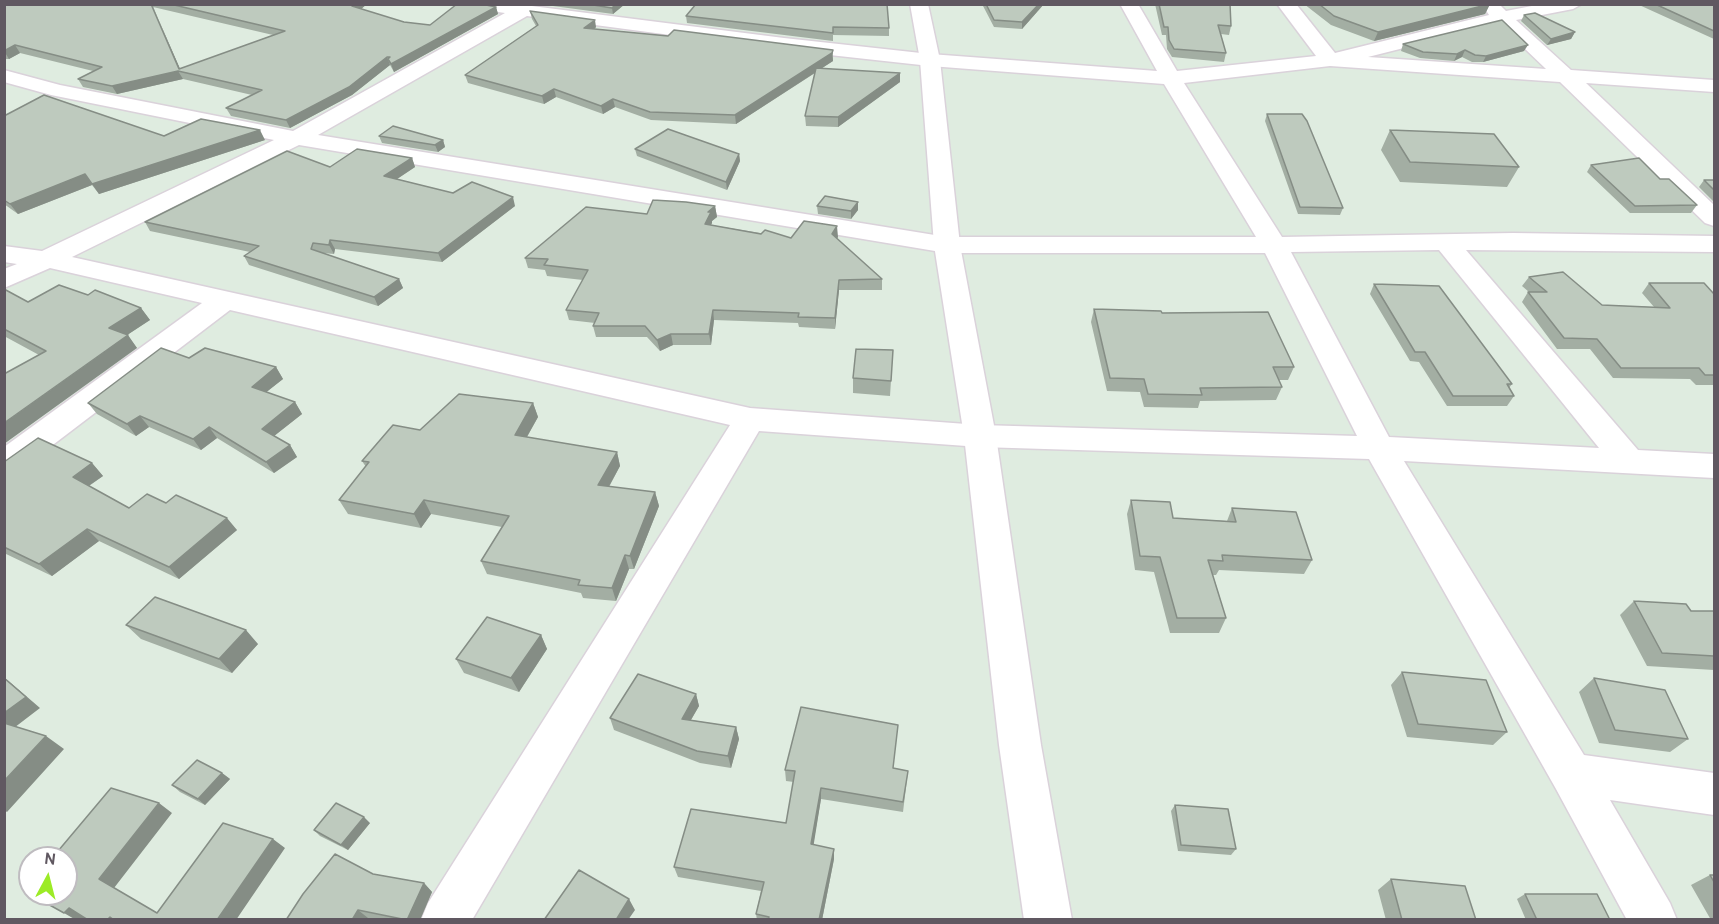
<!DOCTYPE html>
<style>
body{margin:0}
#map{position:relative;width:1719px;height:924px;overflow:hidden;background:#dfece0;font-family:Overpass,sans-serif}
canvas{display:block}
.frame{position:absolute;inset:0;border:6px solid #605861;pointer-events:none}
.north{position:absolute;left:18px;top:846px;width:60px;height:60px;box-sizing:border-box;background:#fff;border:2px solid #bfbcc0;border-radius:50%;rotate:7deg;font-size:16px;font-weight:700;line-height:24px;text-align:center;color:#605861}
.north::after{content:'';display:block;margin:auto;width:21px;height:27px;background:#9ceb26;clip-path:polygon(50% 0,100% 100%,50% 72%,0 100%)}
</style>
<div id="map">
<canvas width="1719" height="924"></canvas>
<div class="frame"></div>
<div class="north">N</div>
</div>
<script>
const c = document.querySelector('canvas').getContext('2d');
c.lineJoin = 'round';
const poly = rows => new Path2D(rows.map(r => 'M' + r).join(''));
function stroke(path, color, width, dash) { c.strokeStyle = color; c.lineWidth = width; c.lineCap = dash ? 'butt' : 'round'; c.setLineDash(dash || []); c.stroke(path); }
function fillPath(path, color) { c.fillStyle = color; c.fill(path, 'evenodd'); }
const minor = poly([
 [468,4,524,5,784,38,930,54,1157,71,1120,4,1138,4,1177,71,1316,56,1277,4,1296,4,1335,53,1489,15,1482,4,1499,4,1506,11,1542,4,1582,4,1573,9,1516,20,1571,70,1714,80,1714,92,1586,83,1714,205,1714,226,1705,223,1560,82,1330,66,1184,83,1282,237,1513,233,1714,236,1714,252,1466,250,1638,450,1714,454,1714,478,1404,461,1584,755,1714,773,1714,815,1610,800,1670,903,1677,920,1627,920,1556,789,1369,459,980,447,759,431,472,920,421,920,428,903,730,425,230,310,16,473,4,476,4,447,202,303,50,268,4,288,4,269,17,264,4,262,4,246,42,251,274,140,51,95,4,82,4,70,60,85,293,131,505,13,477,9,468,4],
 [527,16,784,50,930,66,1164,84,1256,237,947,237,318,135,527,16],
 [1499,24,1546,69,1368,57,1499,24],
 [299,145,947,253,1265,253,1357,436,980,425,750,408,72,257,299,145],
 [1439,250,1599,448,1389,437,1291,252,1439,250]
]);
const tertiary = poly([
 [910,4,928,4,940,60,960,245,996,436,1041,745,1072,920,1024,920,999,745,964,436,934,245,920,60,910,4]
]);
stroke(minor, '#dad2da', 3);
stroke(tertiary, '#dad2da', 3);
fillPath(minor, '#fff');
fillPath(tertiary, '#fff');
fillPath(poly([
 [4,4,367,4,361,9,404,22,430,25,496,7,498,14,394,72,390,65,352,95,290,128,231,116,226,108,252,95,183,79,117,94,83,87,78,79,93,71,20,53,9,59,4,59],
 [153,7,273,35,180,69],
 [538,4,625,4,613,14],
 [982,4,1044,4,1022,29,994,27],
 [1155,4,1230,4,1231,26,1229,35,1221,34,1226,53,1224,62,1172,57,1167,49,1166,35,1162,35],
 [1304,4,1490,4,1485,14,1374,41,1331,25],
 [1637,4,1714,4,1714,39],
 [530,11,596,27,595,29,668,36,833,50,833,61,822,68,900,82,838,127,806,126,805,116,815,73,736,124,651,120,615,107,603,114,556,97,544,104,468,83,465,75,536,26,532,19],
 [1524,15,1575,32,1571,39,1547,45,1521,21],
 [686,16,889,28,889,36,833,35,833,41,687,23],
 [1403,44,1524,51,1483,62,1472,62,1462,57,1454,61,1420,58,1401,51],
 [1267,114,1343,208,1340,215,1298,214,1265,121],
 [4,116,164,136,265,140,99,194,92,185,18,214,4,204],
 [1390,130,1519,167,1507,187,1400,182,1381,150],
 [379,136,443,140,445,147,438,152,382,143],
 [635,149,739,154,740,161,727,190,637,156],
 [412,158,415,167,397,179,453,193,515,206,442,262,335,249,334,254,323,253,399,279,403,288,378,306,249,265,244,256,250,252,150,231,145,222,330,167],
 [1591,165,1660,179,1697,205,1691,213,1630,213,1587,172],
 [1704,180,1714,180,1714,202,1699,187],
 [858,202,858,210,851,219,818,214,817,206],
 [715,206,717,217,712,221,711,225,791,238,838,237,837,239,882,279,882,290,839,290,835,329,799,327,798,323,714,320,711,345,673,345,660,351,647,337,596,337,593,326,595,323,569,320,566,310,583,280,547,276,545,270,528,268,525,258,647,214],
 [1529,277,1602,305,1654,307,1642,293,1649,283,1714,294,1714,385,1696,385,1690,379,1613,378,1590,349,1557,349,1522,302,1528,292,1529,292,1522,286],
 [1374,284,1512,384,1509,388,1514,396,1507,406,1447,406,1419,362,1410,361,1370,294],
 [4,289,28,302,141,308,150,320,127,335,137,348,39,355,4,336],
 [1094,309,1162,313,1294,367,1288,380,1279,380,1282,387,1276,400,1200,401,1198,408,1144,407,1140,392,1107,391,1091,322],
 [893,350,890,396,853,393,853,378],
 [189,358,276,367,283,379,266,392,295,402,302,414,274,436,290,445,297,457,274,473,217,438,201,450,149,427,136,436,97,414,88,403],
 [533,403,538,417,527,437,617,452,620,466,609,487,655,492,659,506,634,569,629,569,616,601,583,598,581,593,487,574,481,561,502,527,431,514,421,528,348,514,339,500,366,467,362,461,420,430],
 [4,462,92,463,103,476,89,486,129,508,166,503,237,530,179,579,99,541,52,576,4,553],
 [1131,500,1173,518,1227,521,1232,508,1312,560,1304,574,1219,570,1216,575,1213,575,1226,618,1219,633,1170,633,1154,572,1135,570,1127,514],
 [1634,601,1691,611,1714,611,1714,671,1714,670,1647,666,1620,615],
 [126,625,258,644,232,673,141,639],
 [541,635,547,649,519,692,464,673,456,659],
 [1402,672,1507,732,1493,745,1407,737,1391,685],
 [1594,678,1688,739,1670,752,1599,743,1579,692],
 [696,694,699,706,691,720,736,727,739,739,731,768,700,763,614,730,610,718],
 [898,725,893,768,908,771,903,812,821,799,813,845,834,849,834,859,822,920,757,920,756,914,761,891,678,877,674,867,786,823,794,782,786,781,785,770],
 [222,773,230,779,205,805,180,792,172,785],
 [1175,805,1236,849,1231,855,1178,851,1171,811],
 [370,823,348,850,320,836,314,830],
 [373,874,424,883,432,892,420,920,374,920,368,918,286,920],
 [1710,875,1714,875,1714,920,1711,920,1691,885],
 [1391,879,1476,920,1386,920,1378,890],
 [1525,894,1610,920,1526,920,1517,899]
]), '#a3aea3');
fillPath(poly([
 [152,4,153,7,181,71,180,71],
 [353,4,367,4,355,14,352,6],
 [616,4,625,4,613,14,612,8],
 [1039,4,1044,4,1022,29,1022,22],
 [1490,4,1485,14,1374,41,1378,32],
 [496,7,498,14,394,72,391,64],
 [595,20,596,27,586,36,584,28],
 [1575,32,1571,39,1547,45,1551,39],
 [15,45,20,53,9,59,4,51],
 [1528,45,1524,51,1483,62,1486,56],
 [1465,50,1462,57,1454,61,1457,54],
 [832,53,833,61,736,124,735,115],
 [387,57,390,65,352,95,290,128,286,120],
 [178,71,183,79,117,94,112,86],
 [900,73,900,82,838,127,838,117],
 [554,89,556,97,544,104,542,96],
 [613,99,615,107,603,114,601,106],
 [260,130,265,140,99,194,92,184],
 [443,140,445,147,438,152,435,145],
 [739,154,740,161,727,190,726,182],
 [412,158,415,167,388,185,384,176],
 [85,174,92,185,18,214,10,204],
 [513,197,515,206,442,262,438,253],
 [858,202,858,210,851,219,851,211],
 [715,206,717,217,712,221,712,223,707,234,705,224,708,212],
 [837,226,838,237,832,245,832,234],
 [330,240,335,249,334,254,329,245],
 [399,279,403,288,378,306,374,297],
 [839,280,839,290,835,329,835,318],
 [141,308,150,320,118,341,109,328],
 [713,310,714,320,711,345,709,334],
 [671,334,673,345,660,351,657,340],
 [128,335,137,348,4,444,4,423],
 [276,367,283,379,259,398,252,387],
 [295,402,302,414,269,440,262,429],
 [533,403,538,417,520,449,515,435],
 [140,416,149,427,136,436,127,424],
 [209,427,217,438,201,450,193,439],
 [290,445,297,457,274,473,266,462],
 [617,452,620,466,602,499,598,485],
 [92,463,103,476,84,489,73,477],
 [655,492,659,506,634,569,630,556],
 [424,500,431,514,421,528,414,514],
 [227,518,237,530,179,579,169,567],
 [87,529,99,541,52,576,39,564],
 [625,555,629,569,616,601,612,588],
 [246,630,258,644,232,673,219,659],
 [541,635,547,649,519,692,511,678],
 [4,677,40,708,6,734,4,732],
 [696,694,699,706,685,730,682,719],
 [736,727,739,739,731,768,728,756],
 [46,736,64,749,7,812,4,810,4,781],
 [222,773,230,779,205,805,198,799],
 [821,788,821,799,812,855,811,844],
 [159,803,172,813,114,888,99,879],
 [364,817,370,823,348,850,341,845],
 [273,839,285,848,236,920,217,920],
 [834,849,834,859,822,920,819,920],
 [424,883,432,892,420,920,407,920],
 [629,899,635,910,628,920,616,920],
 [69,908,85,917,82,920,76,920,64,913],
 [358,910,368,918,367,920,352,920]
]), '#858d85');
const building = poly([
 [4,4,151,4,179,69,285,31,170,4,353,4,352,6,404,22,430,25,457,4,481,4,496,7,391,64,388,59,390,57,387,57,349,87,286,120,226,108,262,90,178,71,112,86,78,79,102,67,15,45,4,51,4,4],
 [587,4,616,4,612,8,587,4],
 [696,4,887,4,889,28,833,27,833,33,686,16,696,4],
 [986,4,1039,4,1022,22,994,20,986,4],
 [1159,4,1230,4,1231,26,1218,25,1226,53,1174,49,1169,40,1168,27,1164,27,1159,4],
 [1319,4,1490,4,1378,32,1334,16,1319,4],
 [1655,4,1714,4,1714,31,1655,4],
 [530,11,595,20,584,28,668,36,674,30,833,50,832,53,735,115,650,112,613,99,601,106,554,89,542,96,465,75,538,25,530,11],
 [1535,13,1575,32,1551,39,1524,15,1535,13],
 [1502,20,1528,45,1486,56,1475,55,1465,50,1457,54,1423,52,1403,44,1502,20],
 [816,68,900,73,838,117,805,116,816,68],
 [44,95,164,136,201,119,260,130,92,184,85,174,10,204,4,200,4,116,44,95],
 [1267,114,1302,114,1307,121,1343,208,1300,207,1267,114],
 [393,126,443,140,435,145,379,136,393,126],
 [668,129,739,154,726,182,635,149,668,129],
 [1390,130,1494,134,1519,167,1410,162,1390,130],
 [357,149,412,158,384,176,453,193,472,182,513,197,438,253,330,240,329,245,313,243,311,249,399,279,374,297,244,256,259,246,145,222,287,151,330,167,357,149],
 [1639,158,1660,179,1669,179,1697,205,1635,206,1591,165,1639,158],
 [1704,180,1714,180,1714,190,1704,180],
 [825,196,858,202,851,211,817,206,825,196],
 [653,200,686,202,715,206,708,212,711,212,705,224,761,234,765,230,791,238,804,221,837,226,832,234,882,279,839,280,835,318,798,317,799,313,713,310,709,334,671,334,657,340,645,326,593,326,599,313,566,310,588,270,544,265,548,259,525,258,586,207,647,214,653,200],
 [1563,272,1602,305,1670,308,1649,283,1704,283,1714,294,1714,375,1705,375,1699,368,1621,368,1597,339,1564,338,1528,292,1547,292,1529,277,1563,272],
 [1374,284,1439,286,1512,384,1507,384,1514,396,1453,396,1425,352,1415,352,1374,284],
 [59,285,88,295,95,290,141,308,109,328,128,335,4,423,4,374,46,351,4,329,4,289,28,302,59,285],
 [1094,309,1161,311,1162,313,1268,312,1294,367,1273,367,1282,387,1200,388,1202,395,1148,394,1144,379,1110,378,1094,309],
 [161,348,189,358,205,348,276,367,252,387,295,402,262,429,290,445,266,462,209,427,193,439,140,416,127,424,88,403,161,348],
 [856,349,893,350,891,381,853,378,856,349],
 [459,394,533,403,515,435,617,452,598,485,655,492,630,556,625,555,612,588,578,585,580,580,481,561,509,516,424,500,414,514,339,500,369,462,362,461,393,425,420,430,459,394],
 [38,438,92,463,73,477,129,508,147,494,166,503,176,495,227,518,169,567,87,529,39,564,4,547,4,462,38,438],
 [1131,500,1170,502,1173,518,1236,522,1232,508,1296,512,1312,560,1222,555,1223,561,1208,560,1226,618,1177,618,1160,557,1140,556,1131,500],
 [155,597,246,630,219,659,126,625,155,597],
 [1634,601,1686,604,1691,611,1714,611,1714,656,1662,653,1634,601],
 [487,617,541,635,511,678,456,659,487,617],
 [1402,672,1486,680,1507,732,1418,724,1402,672],
 [638,674,696,694,682,719,736,727,728,756,697,751,610,718,638,674],
 [4,678,26,697,4,713,4,678],
 [1594,678,1665,690,1688,739,1615,730,1594,678],
 [801,707,898,725,893,768,908,771,903,802,821,788,811,844,834,849,819,920,768,920,769,917,756,914,764,882,674,867,691,809,786,823,795,771,785,770,801,707],
 [4,723,46,736,4,781,4,723],
 [197,760,222,773,198,799,172,785,197,760],
 [111,788,159,803,99,879,157,913,223,823,273,839,217,920,114,920,110,917,107,920,88,920,69,908,64,913,37,898,41,894,66,894,66,869,71,863,66,862,66,858,53,857,111,788],
 [336,803,364,817,341,845,314,830,336,803],
 [1175,805,1228,809,1236,849,1181,845,1175,805],
 [335,854,373,874,424,883,407,920,358,910,352,920,286,920,303,894,335,854],
 [579,870,629,899,616,920,544,920,579,870],
 [1710,875,1714,875,1714,882,1710,875],
 [1391,879,1465,886,1476,920,1402,920,1391,879],
 [1525,894,1597,894,1610,920,1537,920,1525,894]
]);
fillPath(building, '#becabe');
stroke(building, '#858d85', 1.5);
</script>
